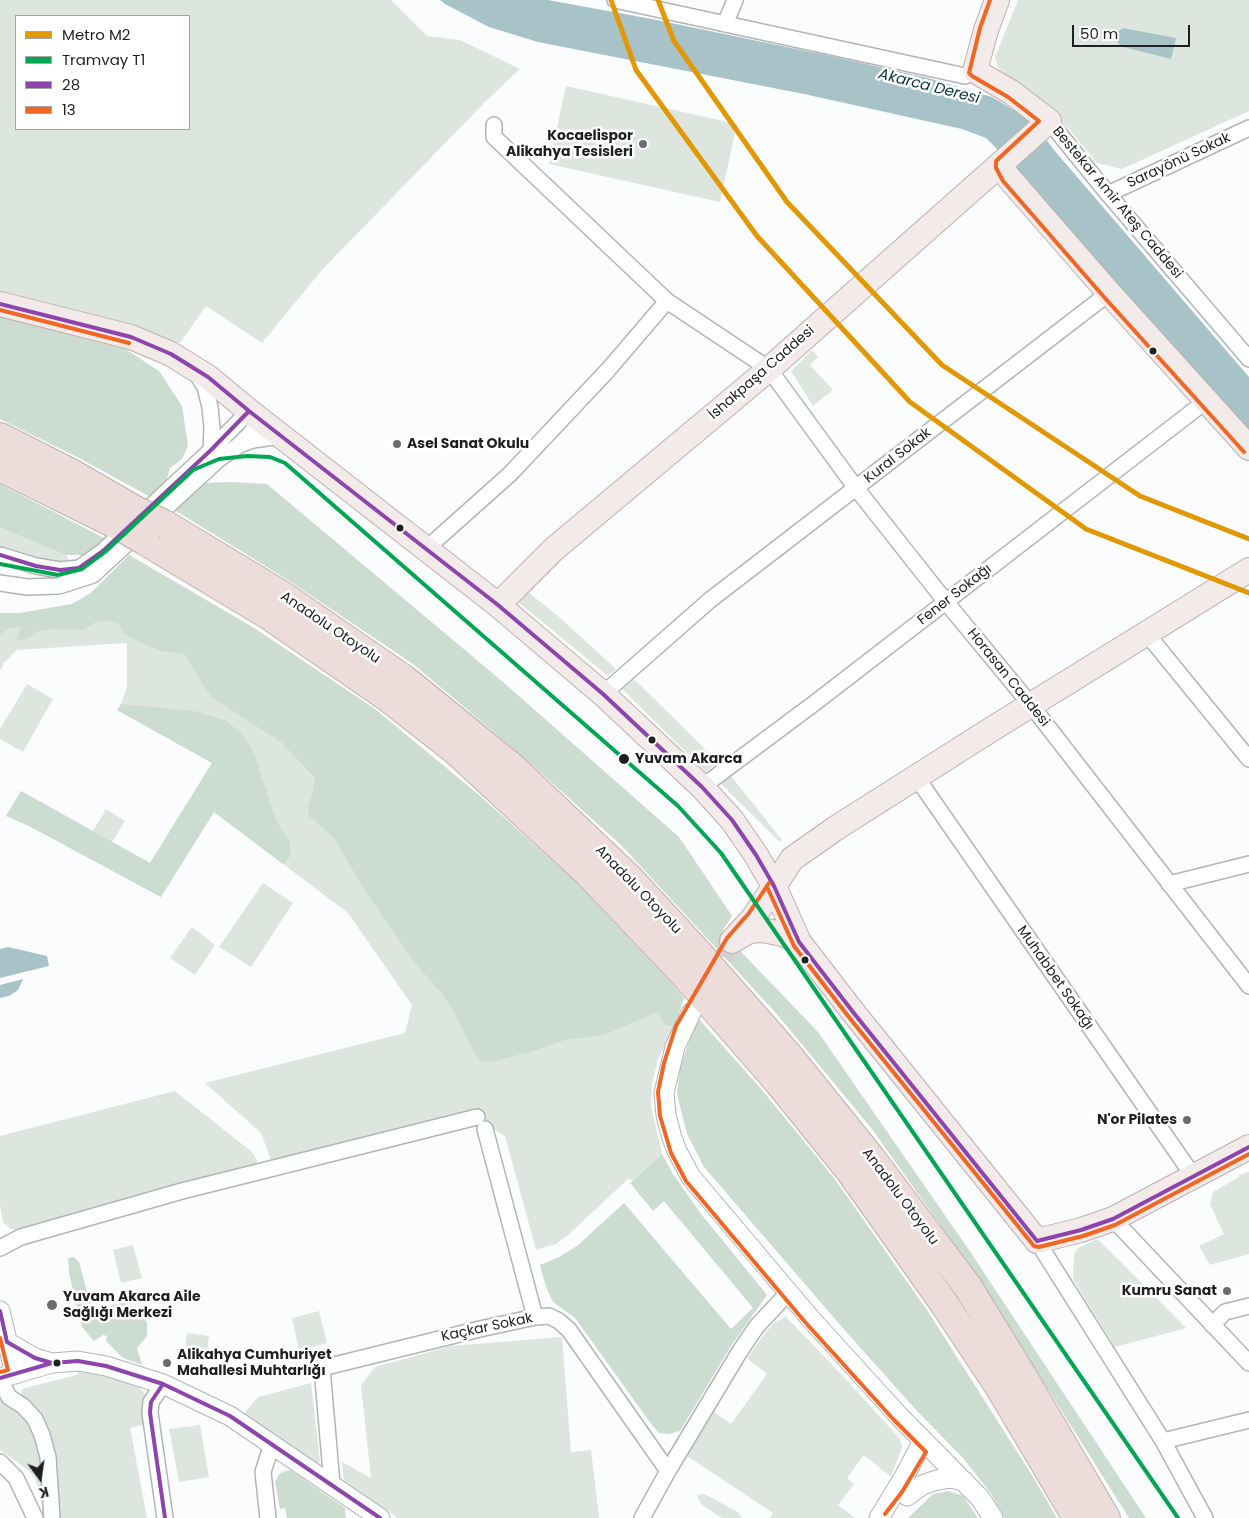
<!DOCTYPE html>
<meta charset="utf-8">
<style>
body{margin:0}
#map{position:relative;width:1249px;height:1518px;overflow:hidden;background:#fafcfe;font-family:Poppins,sans-serif}
canvas{display:block}
.legend{position:absolute;left:15px;top:15px;width:175px;height:115px;box-sizing:border-box;background:#fff;border:1px solid #a5a5a7;margin:0;padding:6px 9px;list-style:none;font-size:15px;color:#1e1f22}
.legend li{display:flex;align-items:center;gap:10px;height:25px}
.legend b{width:25px;border:1px solid #a5a5a7}
.north{position:absolute;left:15px;top:1453px;width:50px;height:50px;-webkit-text-stroke:4px #fff;paint-order:stroke;rotate:166deg;font-size:14px;font-weight:700;line-height:20px;text-align:center;color:#1e1f22}
.north::after{content:'';display:block;margin:auto;width:18px;height:22px;background:#1e1f22;clip-path:polygon(50% 0,100% 100%,50% 72%,0 100%)}
.scale{position:absolute;left:1072px;top:25px;width:118px;height:22px;box-sizing:border-box;border:2px solid #1e1f22;border-top:0;padding-left:6px;font-size:15px;line-height:18px;white-space:nowrap;color:#1e1f22;-webkit-text-stroke:4px #fff;paint-order:stroke}
</style>
<div id="map">
<canvas width="1249" height="1518"></canvas>
<ul class="legend">
<li><b style="height:6px;background:#e19803"></b>Metro M2</li>
<li><b style="height:6px;background:#00a651"></b>Tramvay T1</li>
<li><b style="height:6px;background:#8e44ad"></b>28</li>
<li><b style="height:6px;background:#f26522"></b>13</li>
</ul>
<div class="north">K</div>
<div class="scale">50 m</div>
</div>
<script>
const c = document.querySelector('canvas').getContext('2d');
c.lineJoin = 'round';
function fillPath(path, color) { c.fillStyle = color; c.fill(path, 'evenodd'); }
const poly = rows => new Path2D(rows.map(r => 'M' + r).join(''));
function stroke(path, color, width, dash) { c.strokeStyle = color; c.lineWidth = width; c.lineCap = dash ? 'butt' : 'round'; c.setLineDash(dash || []); c.stroke(path); }
function label(font, color, halo, rows, align = 'center') {
  c.font = font + ' Poppins,sans-serif'; c.lineWidth = 5; c.setLineDash([]); c.textBaseline = 'middle'; c.strokeStyle = halo; c.fillStyle = color; for (const [text, x, y, turn = 0] of rows) {
    c.save(); c.translate(x, y); c.rotate((+turn || 0) * Math.PI / 180); c.textAlign = isNaN(turn) ? turn : align; if (halo) c.strokeText(text, 0, 0); c.fillText(text, 0, 0); c.restore();
  }
}
fillPath(poly([
 [0,0,391,0,427,36,460,40,520,69,486,101,321,271,262,343,206,306,180,343,0,296],
 [16,16,189,16,189,129,16,129],
 [1018,0,1249,0,1249,111,1122,169,1097,163,1068,128,1045,105,998,68,995,57],
 [566,86,737,124,720,202,549,164],
 [812,350,818,357,810,365,833,390,813,406,791,371],
 [0,528,66,555,72,565,61,566,0,548],
 [129,555,254,628,375,709,480,796,575,881,670,981,684,998,674,1026,658,1059,652,1084,651,1106,662,1154,633,1180,628,1179,568,1235,556,1244,536,1250,505,1136,491,1128,485,1129,477,1118,273,1170,267,1149,261,1133,205,1083,405,1033,412,1005,348,913,214,812,161,897,31,827,6,816,21,791,93,831,106,809,125,821,112,842,150,863,212,763,117,710,121,704,127,687,127,643,17,650,4,663,0,671,0,613,20,613,72,604,91,593],
 [528,592,558,616,616,669,608,676,517,601],
 [634,679,718,762,706,772,622,689],
 [27,684,53,699,23,752,0,739,0,729],
 [731,776,782,840,780,842,720,783],
 [263,883,293,903,251,967,219,947],
 [192,927,215,945,195,975,170,958],
 [175,1091,252,1152,257,1160,256,1174,25,1232,11,1229,3,1222,0,1204,0,1136],
 [1249,1172,1249,1254,1210,1265,1199,1246,1224,1234,1210,1204,1213,1192,1239,1177,1239,1175],
 [1097,1239,1120,1261,1186,1328,1115,1347,1081,1293,1073,1278,1074,1254,1078,1248],
 [133,1245,142,1278,121,1283,113,1250],
 [319,1311,327,1343,299,1350,292,1318],
 [786,1317,842,1375,900,1439,902,1447,891,1477,864,1455,847,1478,854,1484,838,1505,855,1518,770,1518,773,1513,687,1456,714,1412,731,1424,767,1374,747,1358,766,1332,775,1322],
 [187,1333,209,1336,207,1352,185,1349],
 [562,1337,571,1452,591,1450,599,1518,398,1518,344,1480,342,1462,371,1478,361,1385,375,1367,451,1346],
 [78,1372,106,1376,140,1388,151,1402,150,1423,130,1428,147,1518,48,1518,35,1478,28,1470,0,1450,0,1401,21,1395,22,1390,25,1388,77,1375],
 [311,1383,320,1461,319,1464,244,1414,258,1397],
 [200,1425,209,1477,179,1482,169,1429],
 [704,1494,738,1512,742,1518,722,1518,702,1505,699,1500,697,1495]
]), '#dce6df');
fillPath(poly([
 [0,314,121,346,159,371,182,406,188,446,182,459,170,468,163,492,182,503,206,483,231,482,267,484,503,682,679,837,732,916,722,932,818,1032,969,1250,1146,1518,1129,1518,978,1278,872,1129,775,1012,621,845,520,754,413,664,288,580,176,511,79,458,0,419],
 [0,484,106,539,129,555,254,628,375,709,480,796,575,881,670,981,684,998,674,1026,664,1025,659,1013,655,1013,604,1035,565,1040,530,1052,490,1062,482,1062,476,1056,451,1007,440,991,414,962,362,886,335,839,309,816,308,808,312,795,315,778,281,742,211,697,184,654,161,651,135,640,123,633,119,624,105,620,94,623,84,630,49,629,37,632,29,638,19,641,16,638,22,626,9,628,0,636,0,613,20,613,72,604,91,593,129,555,66,555,0,528],
 [121,704,194,711,225,720,242,734,254,753,275,817,281,830,289,841,291,851,289,858,283,864,214,812,161,897,31,827,6,816,21,791,150,863,212,763,117,710],
 [699,1019,762,1090,834,1178,927,1310,1035,1480,1057,1518,1005,1518,990,1492,962,1457,917,1411,848,1334,704,1167,687,1134,677,1094,680,1068,692,1034],
 [662,1154,673,1174,701,1214,767,1295,731,1346,680,1431,669,1434,659,1433,652,1425,575,1318,553,1302,546,1287,540,1265,559,1257,577,1246,624,1203,731,1329,753,1308,664,1201,653,1211,630,1183],
 [74,1257,79,1262,92,1310,126,1302,136,1310,147,1322,147,1336,137,1348,142,1365,123,1358,106,1341,107,1336,103,1335,94,1341,82,1327,69,1273,68,1258],
 [290,1470,345,1508,346,1518,287,1518,285,1508,280,1509,275,1482,280,1473],
 [948,1491,963,1496,978,1518,908,1518,933,1494]
]), '#ccdcd0');
fillPath(poly([
 [440,0,548,0,657,20,835,57,928,78,992,97,1019,113,1039,130,1054,150,1249,377,1249,431,1082,245,1025,177,986,138,962,129,804,94,538,42,489,27,445,4],
 [1123,28,1176,38,1171,59,1120,46,1115,38,1115,34],
 [8,947,47,956,49,966,0,978,0,949],
 [23,979,18,990,9,996,0,998,0,985]
]), '#a7c3c8');
stroke(poly([
 [709,981,732,941]
]), '#ced0d2', 19, [19, 9]);
const minor = poly([
 [615,0,965,76,975,71],
 [725,24,735,0],
 [1049,121,1108,194,1249,359],
 [494,125,494,137,667,301,769,369,856,488,946,602,1031,705,1249,986],
 [1108,194,1249,128],
 [196,373,205,387,210,407,212,428,211,450],
 [239,445,253,440,281,436],
 [426,549,510,474,608,370,667,301],
 [0,555,36,566,60,570,79,568,103,551,211,450,249,411],
 [0,583,27,587,59,586,93,575,219,459,238,446,250,434,261,420],
 [1147,634,1249,759],
 [603,694,710,600,1109,293],
 [917,778,1194,1177],
 [702,787,816,702,1206,401],
 [1169,884,1249,864],
 [485,1129,535,1317],
 [1113,1219,1249,1363],
 [1037,1241,1163,1441,1205,1518],
 [0,1248,21,1237,182,1191,477,1117],
 [1212,1325,1225,1312,1249,1306],
 [0,1379,9,1397,23,1406,35,1419,42,1435,48,1457,52,1518],
 [163,1384,151,1402,150,1413,165,1518],
 [1163,1441,1249,1420],
 [0,1462,16,1478,35,1518],
 [332,1484,322,1368,480,1329,535,1317,549,1316,559,1321,569,1330,668,1471],
 [268,1518,263,1472,272,1444],
 [642,1518,668,1471,740,1351,757,1326,788,1293]
]);
const tertiary = poly([
 [691,1013,675,1047,664,1093,666,1115,672,1138,677,1151,691,1177,810,1318,899,1416,980,1498,993,1518],
 [0,1311,15,1374],
 [7,1342,35,1358,52,1363],
 [0,1378,52,1363,78,1361,106,1366,163,1384,230,1416,380,1518],
 [907,1496,922,1485,937,1480,950,1478,964,1481],
 [879,1518,904,1477,923,1441]
]);
const primary = poly([
 [1001,165,1008,177,1109,293,1249,448],
 [0,304,131,337,171,354,208,377,249,411,498,605,603,694,702,787,732,820,756,855,774,886,799,942,853,1012,1037,1241,1081,1230,1113,1219,1249,1147],
 [498,605,554,549,769,369,1049,121,1011,92,975,71,986,30,997,0],
 [734,940,749,931,762,930,783,934,799,942],
 [732,941,754,917,792,859,836,828,992,729,1249,570]
]);
const motorway = poly([
 [0,437,73,474,137,511],
 [0,467,121,527],
 [166,525,282,595,404,679,512,767,630,879,700,955,788,1055,871,1158,968,1287,1022,1375,1106,1518],
 [145,541,268,615,387,697,456,751,588,873,684,974,779,1083,850,1171,943,1302,1000,1388,1077,1518]
]);
stroke(minor, '#b2b4b6', 18);
stroke(tertiary, '#b2b4b6', 21);
stroke(primary, '#bfafae', 26);
stroke(motorway, '#bfafae', 30);
stroke(minor, '#feffff', 15);
stroke(tertiary, '#feffff', 19);
stroke(primary, '#f3eaea', 24);
stroke(motorway, '#ecddda', 28);
const motorwayBridge = poly([
 [137,511,166,525],
 [121,527,145,541]
]);
stroke(motorwayBridge, '#bfafae', 30, []);
stroke(motorwayBridge, '#ecddda', 28);
stroke(poly([
 [0,304,131,337,171,354,208,377,249,411,498,605,603,694,702,787,732,820,756,855,774,886,799,942,853,1012,1037,1241],
 [0,555,36,566,60,570,79,568,103,551,211,450,249,411],
 [1037,1241,1081,1230,1113,1219,1249,1147],
 [0,1311,7,1342,35,1358,52,1363],
 [0,1378,52,1363,78,1361,106,1366,163,1384,230,1416,380,1518],
 [163,1384,151,1402,150,1413,165,1518]
]), '#8e44ad', 4);
stroke(poly([
 [990,0,980,28,969,73,972,76,1008,97,1039,121,996,161,996,168,1003,181,1104,297,1244,452],
 [0,310,129,343],
 [769,883,749,913,727,938,676,1026,664,1063,658,1092,660,1116,671,1153,686,1181,805,1322,894,1420,926,1452,902,1492,885,1514],
 [768,889,794,946,848,1016,1034,1246,1039,1247,1083,1236,1115,1225,1249,1154],
 [0,1338,8,1370,0,1372]
]), '#f26522', 4);
stroke(poly([
 [0,564,58,575,82,569,105,552,193,470,219,459,247,456,270,457,285,463,678,806,721,853,1178,1518]
]), '#00a651', 4);
stroke(poly([
 [611,0,636,70,757,236,910,402,1086,529,1249,593],
 [658,0,674,41,787,202,942,365,1140,496,1249,539]
]), '#e19803', 5);
for (const [x, y, r, color] of [
 [643,144,5,"#6b6c6f"],
 [1153,351,4.5,"#1e1f22"],
 [397,444,5,"#6b6c6f"],
 [400,528,4.5,"#1e1f22"],
 [652,740,4.5,"#1e1f22"],
 [624,759,6,"#1e1f22"],
 [805,960,4.5,"#1e1f22"],
 [1187,1120,5,"#6b6c6f"],
 [1227,1291,5,"#6b6c6f"],
 [52,1305,6,"#6b6c6f"],
 [57,1363,4.5,"#1e1f22"],
 [167,1363,5,"#6b6c6f"]
]) { const dot = new Path2D(); dot.arc(x, y, r, 0, 2 * Math.PI); c.fillStyle = color; c.fill(dot); stroke(dot, '#fff', 2); }
label('bold 14px', '#1e1f22', '#fff', [
 ["Kocaelispor",633,136],
 ["Alikahya Tesisleri",633,152],
 ["Asel Sanat Okulu",407,444,"left"],
 ["N'or Pilates",1177,1120],
 ["Kumru Sanat",1217,1291],
 ["Yuvam Akarca Aile",63,1297,"left"],
 ["Sağlığı Merkezi",63,1313,"left"],
 ["Alikahya Cumhuriyet",177,1355,"left"],
 ["Mahallesi Muhtarlığı",177,1371,"left"]
], 'right');
label('14px', '#1e1f22', '#fff', [
 ["Sarayönü Sokak",1179,161,-25],
 ["Bestekar Amir Ateş Caddesi",1117,203,50],
 ["İshakpaşa Caddesi",762,373,-41],
 ["Kural Sokak",898,456,-38],
 ["Fener Sokağı",955,595,-38],
 ["Anadolu Otoyolu",330,628,34],
 ["Horasan Caddesi",1008,678,51],
 ["Anadolu Otoyolu",638,890,46],
 ["Muhabbet Sokağı",1055,978,55],
 ["Anadolu Otoyolu",900,1197,53],
 ["Kaçkar Sokak",487,1328,-12]
]);
label('bold 14px', '#1e1f22', '#fff', [
 ["Yuvam Akarca",635,759]
], 'left');
label('italic 15px', '#093237', '#fff', [
 ["Akarca Deresi",929,87,14]
]);
</script>
